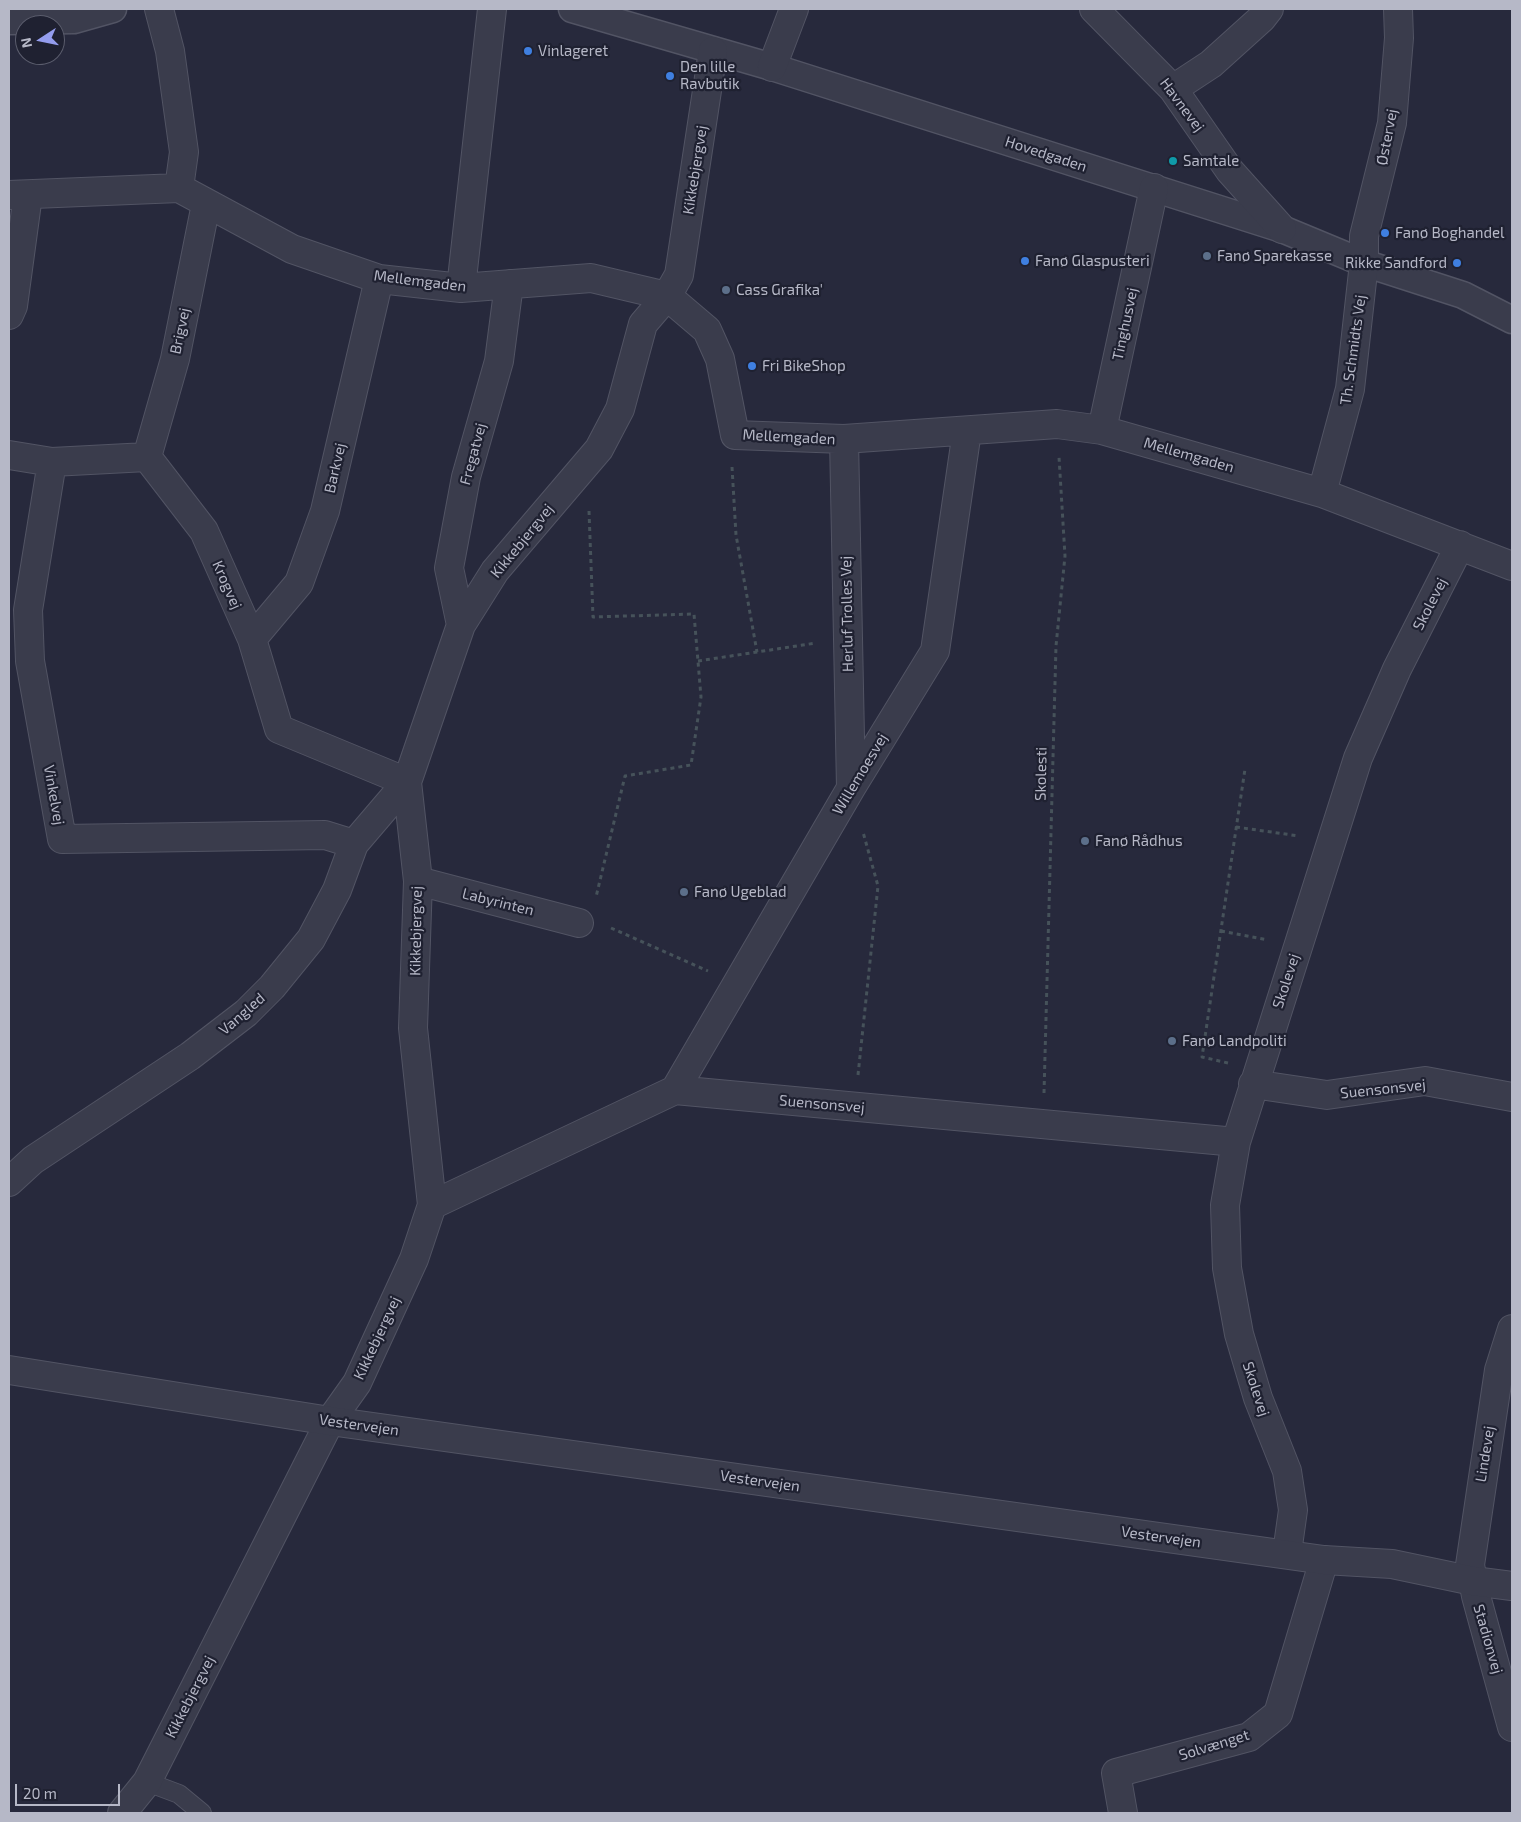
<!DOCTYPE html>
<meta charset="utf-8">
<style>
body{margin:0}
#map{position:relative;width:1521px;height:1822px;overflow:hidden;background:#27293c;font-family:"Exo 2",sans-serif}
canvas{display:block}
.frame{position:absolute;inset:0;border:10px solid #b6b8c7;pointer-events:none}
.north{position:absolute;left:15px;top:15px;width:50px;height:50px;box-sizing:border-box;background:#1f2131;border:1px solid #5b5d6d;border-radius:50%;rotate:259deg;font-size:14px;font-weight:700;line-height:20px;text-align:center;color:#b6b8c7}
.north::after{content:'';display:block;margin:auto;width:18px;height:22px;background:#949dee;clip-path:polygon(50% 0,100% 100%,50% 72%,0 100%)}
.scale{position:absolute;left:15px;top:1784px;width:105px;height:22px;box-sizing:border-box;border:2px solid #b6b8c7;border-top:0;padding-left:6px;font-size:15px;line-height:18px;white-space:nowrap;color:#b6b8c7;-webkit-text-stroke:4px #1f2131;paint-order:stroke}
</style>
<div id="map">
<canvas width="1521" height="1822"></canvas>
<div class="frame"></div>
<div class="north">N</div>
<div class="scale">20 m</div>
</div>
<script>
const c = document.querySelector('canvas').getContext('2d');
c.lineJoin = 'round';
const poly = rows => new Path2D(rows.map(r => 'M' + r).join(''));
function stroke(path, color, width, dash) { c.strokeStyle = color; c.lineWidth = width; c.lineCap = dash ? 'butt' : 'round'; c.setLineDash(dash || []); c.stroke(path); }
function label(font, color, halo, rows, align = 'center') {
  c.font = font + ' "Exo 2",sans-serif'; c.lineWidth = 4.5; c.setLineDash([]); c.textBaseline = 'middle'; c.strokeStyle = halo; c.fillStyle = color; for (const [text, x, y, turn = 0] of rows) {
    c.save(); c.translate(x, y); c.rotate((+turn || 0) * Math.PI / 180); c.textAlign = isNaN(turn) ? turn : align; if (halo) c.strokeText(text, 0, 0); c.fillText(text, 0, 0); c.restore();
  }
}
const service = poly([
 [147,1782,179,1794,202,1813]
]);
const pedestrian = poly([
 [572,9,772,67,1282,229,1364,263,1463,295,1512,320],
 [9,21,74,20,113,9]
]);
const minor = poly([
 [159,9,170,51,184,152,179,188],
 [1094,9,1173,89,1230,171,1282,229],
 [772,67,794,9],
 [1173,89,1211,64,1262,18,1269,9],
 [9,195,179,188,292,249,379,279,461,288,591,278,667,296,707,330,720,359,735,435,844,439,1057,424,1102,430,1322,493,1512,566],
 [461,288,492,9],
 [9,315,13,306,28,195],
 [1102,430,1154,188],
 [844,439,851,788],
 [9,455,52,462,147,457,204,531,252,639,279,729,407,782,354,844,337,890,311,939,272,987,246,1013,190,1056,33,1160,9,1182],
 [147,457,175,359,206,204],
 [52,462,28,610,30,661,62,839,325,835,354,844],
 [1322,493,1350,389,1364,263,1364,236,1392,123,1399,38,1398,9],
 [461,625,449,568,466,477,499,361,509,284],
 [252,639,299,583,325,511,379,279],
 [418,881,579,923],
 [1253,1084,1327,1095,1425,1081,1512,1097],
 [675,1090,851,788,935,651,967,431],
 [432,1205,675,1090,1236,1142],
 [1512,1329,1499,1370,1470,1565,1476,1596,1512,1727],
 [1287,1553,1293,1510,1287,1471,1258,1398,1239,1334,1227,1268,1225,1205,1236,1142,1358,758,1397,669,1460,545],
 [122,1813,147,1782,330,1421,357,1383,414,1259,432,1205,413,1028,418,881,407,782,461,625,495,571,599,449,620,409,643,324,667,296,679,275,713,51],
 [1123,1813,1116,1773,1249,1737,1278,1714,1324,1560]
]);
const tertiary = poly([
 [9,1370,330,1421,1324,1560,1392,1564,1473,1581,1512,1586]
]);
stroke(service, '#525464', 20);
stroke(pedestrian, '#525464', 29);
stroke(minor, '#525464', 30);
stroke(tertiary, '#525464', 30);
stroke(poly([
 [732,467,736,535,757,652],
 [589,511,593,617,694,614,701,697,691,765,625,776,596,897],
 [698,661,816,643],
 [1236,827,1299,836],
 [611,928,708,971],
 [1221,931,1268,940],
 [1228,1063,1202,1057,1245,769],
 [858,1075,878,886,863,832],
 [1044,1093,1056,646,1065,556,1059,457]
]), '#46525a', 3, [4, 4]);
stroke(service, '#3a3c4c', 18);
stroke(pedestrian, '#3a3c4c', 26);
stroke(minor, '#3a3c4c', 28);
stroke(tertiary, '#3a3c4c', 28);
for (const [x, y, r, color] of [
 [528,51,5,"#3f7fe0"],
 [670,76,5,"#3f7fe0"],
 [1173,161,5,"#0f9aa8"],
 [1385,233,5,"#3f7fe0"],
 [1207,256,5,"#5c6f8a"],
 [1025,261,5,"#3f7fe0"],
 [1457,263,5,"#3f7fe0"],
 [726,290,5,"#5c6f8a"],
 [752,366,5,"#3f7fe0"],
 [1085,841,5,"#5c6f8a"],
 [684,892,5,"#5c6f8a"],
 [1172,1041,5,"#5c6f8a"]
]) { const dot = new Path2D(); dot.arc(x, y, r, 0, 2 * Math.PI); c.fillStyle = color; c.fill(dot); stroke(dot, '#1f2131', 2); }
label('15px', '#b6b8c7', '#1f2131', [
 ["Vinlageret",538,51],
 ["Den lille",680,67],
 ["Ravbutik",680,84],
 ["Samtale",1183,161],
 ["Fanø Boghandel",1395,233],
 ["Fanø Sparekasse",1217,256],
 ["Fanø Glaspusteri",1035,261],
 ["Rikke Sandford",1447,263,"right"],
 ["Cass Grafika'",736,290],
 ["Fri BikeShop",762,366],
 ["Fanø Rådhus",1095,841],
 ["Fanø Ugeblad",694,892],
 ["Fanø Landpoliti",1182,1041]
], 'left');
label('15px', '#b6b8c7', '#1f2131', [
 ["Havnevej",1182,105,53],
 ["Østervej",1387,137,-79],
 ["Hovedgaden",1046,154,18],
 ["Kikkebjergvej",695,170,-81],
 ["Mellemgaden",420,281,7],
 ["Tinghusvej",1125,324,-78],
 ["Brigvej",180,331,-78],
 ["Th. Schmidts Vej",1353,350,-82],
 ["Mellemgaden",789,437,3],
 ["Fregatvej",473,454,-75],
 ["Mellemgaden",1189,455,16],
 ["Barkvej",335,468,-77],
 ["Kikkebjergvej",522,541,-51],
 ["Krogvej",227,585,66],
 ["Skolevej",1430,604,-63],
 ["Herluf Trolles Vej",847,614,-91],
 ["Willemoesvej",860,774,-59],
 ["Skolesti",1041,774,-89],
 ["Vinkelvej",54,795,80],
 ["Labyrinten",498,902,14],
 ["Kikkebjergvej",416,931,-89],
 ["Skolevej",1286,981,-72],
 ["Vangled",242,1014,-41],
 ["Suensonsvej",1383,1089,-6],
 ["Suensonsvej",822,1104,5],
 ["Kikkebjergvej",377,1338,-65],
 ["Skolevej",1256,1389,72],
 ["Vestervejen",359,1425,8],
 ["Lindevej",1485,1454,-81],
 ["Vestervejen",760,1481,8],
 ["Vestervejen",1161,1537,8],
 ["Stadionvej",1488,1639,74],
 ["Kikkebjergvej",190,1697,-63],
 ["Solvænget",1214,1745,-17]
]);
</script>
